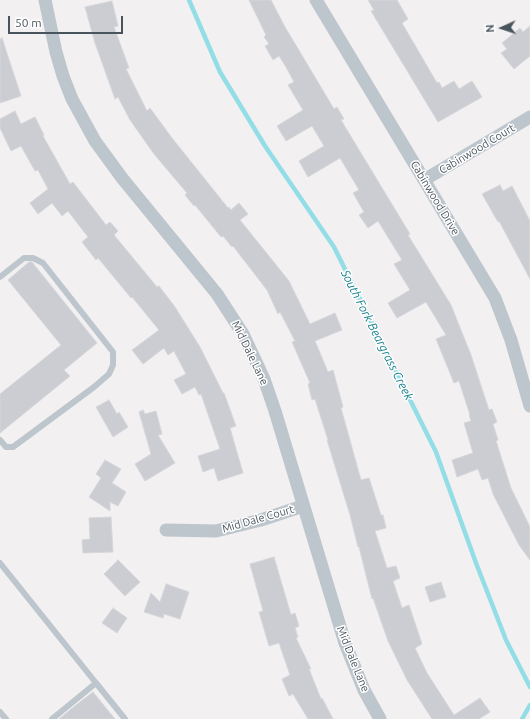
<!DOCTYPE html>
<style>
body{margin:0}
#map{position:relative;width:530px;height:719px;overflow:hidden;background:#f2f0f1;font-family:Ubuntu,sans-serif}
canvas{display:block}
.north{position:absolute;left:482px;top:8px;width:40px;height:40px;-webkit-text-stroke:3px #fff;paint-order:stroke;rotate:267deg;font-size:11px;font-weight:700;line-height:16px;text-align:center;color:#49555c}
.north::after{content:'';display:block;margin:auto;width:14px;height:18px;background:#49555c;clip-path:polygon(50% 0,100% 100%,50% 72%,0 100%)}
.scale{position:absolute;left:8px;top:16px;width:115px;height:18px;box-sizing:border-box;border:2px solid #49555c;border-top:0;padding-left:5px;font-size:12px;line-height:14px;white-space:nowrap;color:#49555c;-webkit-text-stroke:3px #fff;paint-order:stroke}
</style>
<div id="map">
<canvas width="530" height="719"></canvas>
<div class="north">N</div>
<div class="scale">50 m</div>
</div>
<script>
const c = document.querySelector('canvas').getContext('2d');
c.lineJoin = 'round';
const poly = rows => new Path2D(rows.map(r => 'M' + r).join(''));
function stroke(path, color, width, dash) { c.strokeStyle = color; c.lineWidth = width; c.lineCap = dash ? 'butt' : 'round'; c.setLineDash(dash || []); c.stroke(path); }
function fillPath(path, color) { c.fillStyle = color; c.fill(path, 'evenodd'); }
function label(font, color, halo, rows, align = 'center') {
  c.font = font + ' Ubuntu,sans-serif'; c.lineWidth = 3; c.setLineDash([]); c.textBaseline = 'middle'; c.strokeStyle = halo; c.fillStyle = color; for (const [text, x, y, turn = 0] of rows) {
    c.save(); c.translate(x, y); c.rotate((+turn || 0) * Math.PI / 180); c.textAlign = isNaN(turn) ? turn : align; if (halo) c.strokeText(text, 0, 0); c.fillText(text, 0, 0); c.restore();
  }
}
stroke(poly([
 [189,0,220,72,265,146,334,247,436,452,476,563,506,640,530,687],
 [522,719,530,705]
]), '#93dee6', 4.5);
const building = poly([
 [249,0,271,0,285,27,303,57,334,109,337,107,344,119,341,120,410,234,408,235,451,305,471,355,489,410,492,409,497,422,493,424,498,440,496,441,511,488,530,527,530,560,519,545,493,494,488,478,482,480,478,469,457,477,452,460,473,453,464,423,471,421,469,415,470,415,459,381,454,383,436,339,446,335,426,302,397,318,388,303,410,290,394,264,402,260,378,221,368,228,359,215,364,212,353,193,359,190,340,158,308,177,299,161,324,146,312,126,286,141,277,126,303,110,288,85,294,82,286,67,279,56,273,60,265,46,269,44,264,37,266,35,249,0],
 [368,0,397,0,408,19,402,23,437,83,439,82,442,88,454,81,459,89,472,81,482,97,438,122,371,11,374,10,368,0],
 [112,1,118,26,114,27,129,68,126,69,147,111,150,108,172,138,228,208,229,207,231,210,239,203,248,214,240,220,289,281,310,324,335,313,342,330,315,341,328,372,333,370,343,407,341,408,361,480,369,478,381,515,383,515,386,528,375,531,387,568,396,566,400,578,393,581,402,608,409,605,422,644,415,648,427,673,454,715,480,698,490,712,479,719,432,719,407,680,388,641,373,598,372,599,359,547,358,547,350,515,327,440,328,440,315,399,312,400,308,384,310,383,292,342,295,341,280,312,278,314,267,290,233,246,232,247,223,236,221,237,195,205,194,206,185,195,187,193,154,154,130,120,118,97,115,99,95,43,85,7,112,1],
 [530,26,530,56,514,69,501,53,507,49,502,43,520,28,523,32,530,26],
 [2,38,21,96,0,103,0,39,2,38],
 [15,111,21,124,35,117,44,135,43,136,70,184,73,182,106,225,110,222,118,231,114,235,157,287,159,286,175,307,200,347,223,393,224,393,236,426,230,428,243,473,218,481,214,468,203,472,198,456,220,449,201,394,199,395,195,387,182,394,174,380,186,374,174,351,168,355,164,348,143,364,132,350,159,330,132,297,131,298,98,258,96,260,82,242,88,237,68,211,62,216,52,203,38,214,30,203,48,189,38,170,35,171,21,146,11,151,0,128,0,119,15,111],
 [500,185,503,191,512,186,530,221,530,279,499,221,498,222,482,194,500,185],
 [29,262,32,262,97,343,64,370,70,376,0,433,0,394,61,345,8,280,29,262],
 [109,400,117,414,119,412,128,427,113,437,96,407,109,400],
 [143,410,145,414,156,411,162,434,158,435,175,463,145,481,135,464,151,454,139,412,143,410],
 [105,460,121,469,112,483,126,492,118,506,110,502,110,511,89,497,101,478,96,474,105,460],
 [111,517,113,552,83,553,82,540,90,539,89,518,111,517],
 [274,557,291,615,295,613,299,626,295,628,298,637,296,638,311,669,309,669,321,699,322,698,333,719,308,719,293,694,289,696,282,679,290,675,279,643,269,646,259,612,263,611,250,564,274,557],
 [118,560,140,582,125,596,104,574,118,560],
 [441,582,446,597,430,602,425,587,441,582],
 [166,584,189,592,180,619,164,614,163,618,144,612,151,593,160,602,166,584],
 [113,608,127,618,117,633,102,623,113,608],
 [93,692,115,719,59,719,76,705,93,692]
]);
fillPath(building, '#cbcdd2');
stroke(building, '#d5d7db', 1);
stroke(poly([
 [0,277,24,258,33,258,43,263,113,352,113,365,109,374,94,387,13,447,6,447,0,440],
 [0,563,96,683,52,719],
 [96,683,125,719],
 [0,712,6,719]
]), '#bdc6cc', 6);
stroke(poly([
 [45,0,56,52,63,76,72,99,95,141,122,178,217,294,243,334,264,379,275,411,345,643,364,690,380,719],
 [316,0,495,298,511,340,530,406],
 [424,180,530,117],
 [166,530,216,531,261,520,303,506]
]), '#bdc6cc', 13);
label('11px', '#49555c', '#fff', [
 ["Cabinwood Court",477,149,-31],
 ["Cabinwood Drive",435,198,59],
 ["Mid Dale Lane",250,353,64],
 ["Mid Dale Court",258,519,-16],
 ["Mid Dale Lane",353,659,68]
]);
label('italic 12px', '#16808c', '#fff', [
 ["South Fork Beargrass Creek",377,335,63]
]);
</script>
